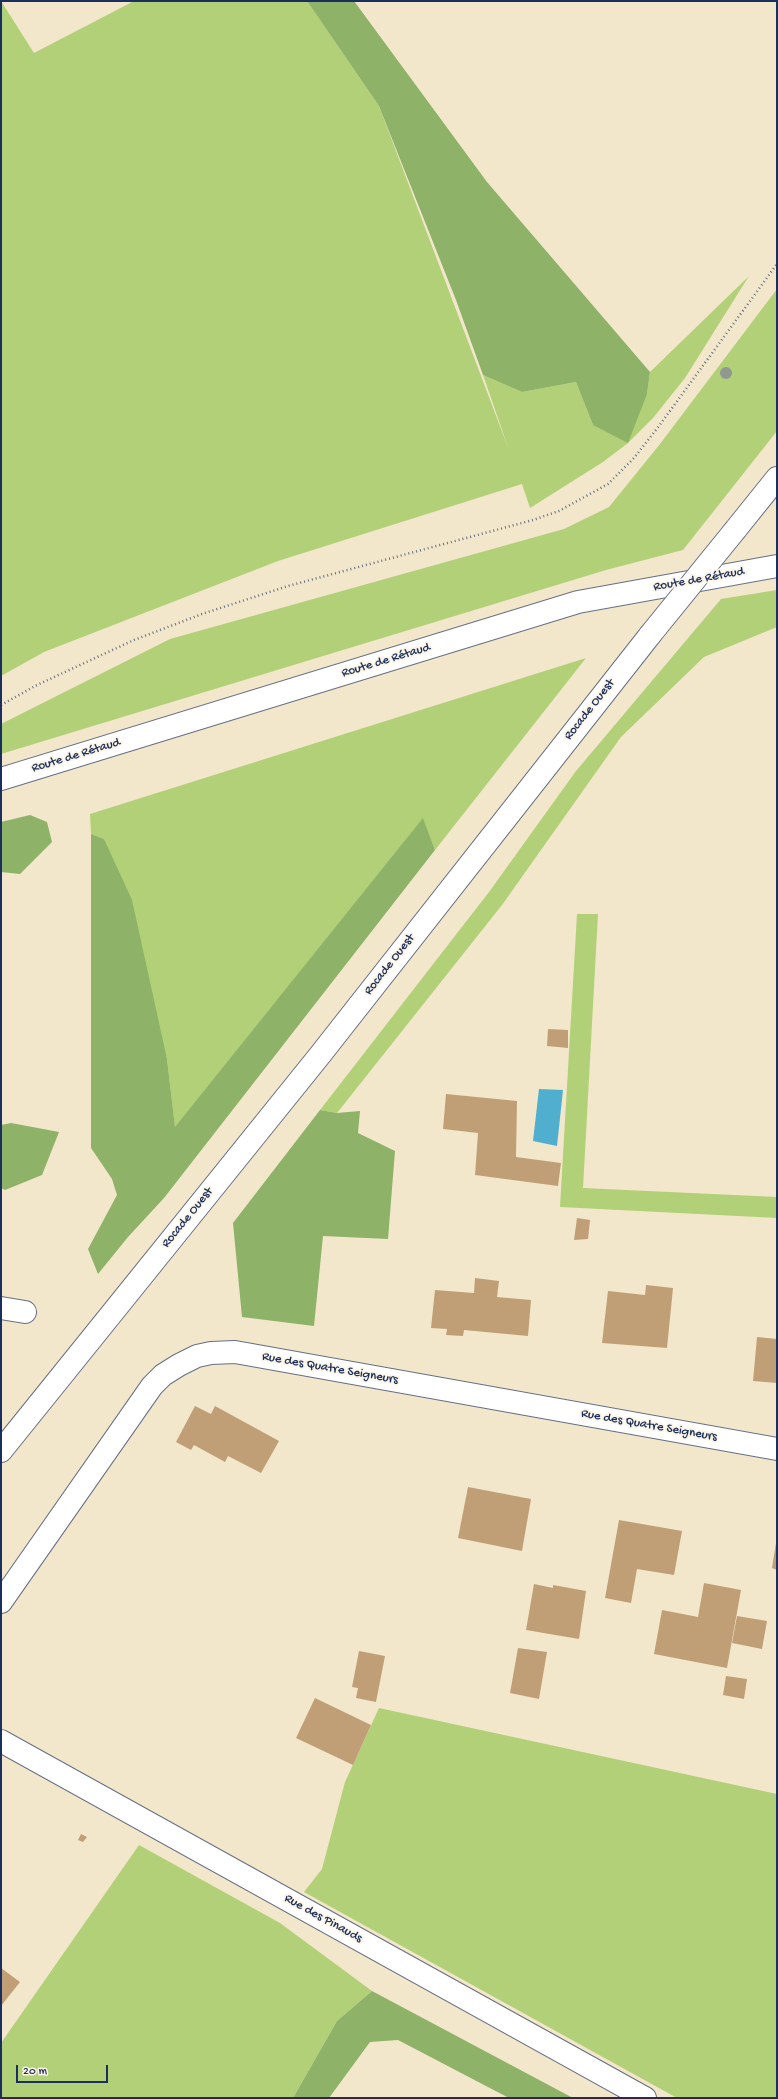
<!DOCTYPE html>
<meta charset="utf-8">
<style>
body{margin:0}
#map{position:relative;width:778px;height:2099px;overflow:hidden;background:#f2e7cb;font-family:"Gochi Hand",sans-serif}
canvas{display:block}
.frame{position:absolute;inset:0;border:2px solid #1b2f5e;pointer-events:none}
.scale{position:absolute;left:16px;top:2065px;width:92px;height:18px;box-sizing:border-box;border:2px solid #1b2f5e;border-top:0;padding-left:5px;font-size:12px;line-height:14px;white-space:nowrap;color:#1b2f5e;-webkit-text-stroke:3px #fcf5e5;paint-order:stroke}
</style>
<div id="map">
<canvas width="778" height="2099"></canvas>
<div class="frame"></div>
<div class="scale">20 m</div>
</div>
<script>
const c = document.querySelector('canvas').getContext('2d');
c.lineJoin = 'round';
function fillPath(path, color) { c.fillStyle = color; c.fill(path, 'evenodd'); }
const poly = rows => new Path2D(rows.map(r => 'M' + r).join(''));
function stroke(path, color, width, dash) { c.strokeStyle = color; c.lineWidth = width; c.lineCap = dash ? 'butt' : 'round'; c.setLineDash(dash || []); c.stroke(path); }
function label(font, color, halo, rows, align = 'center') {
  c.font = font + ' "Gochi Hand",sans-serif'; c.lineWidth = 3.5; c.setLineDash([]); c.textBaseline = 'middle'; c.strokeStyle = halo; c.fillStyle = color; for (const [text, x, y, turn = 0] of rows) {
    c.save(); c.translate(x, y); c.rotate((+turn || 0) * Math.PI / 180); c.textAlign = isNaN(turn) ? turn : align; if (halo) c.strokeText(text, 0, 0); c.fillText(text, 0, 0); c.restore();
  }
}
fillPath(poly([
 [1,1,34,53,134,1,307,1,379,106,509,450,483,375,522,392,576,382,593,425,647,394,650,372,749,276,685,378,653,418,628,443,603,462,530,508,522,484,278,561,44,652,1,676],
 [777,289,777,431,683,550,606,570,1,754,1,724,170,639,564,529,609,507,660,444],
 [777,590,777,627,704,657,621,737,502,905,337,1113,320,1110,489,892,576,771,721,599],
 [586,658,435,850,423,819,175,1128,167,1059,104,839,91,834,90,814],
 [577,914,598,914,583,1188,777,1197,777,1218,560,1207],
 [379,1708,777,1794,777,2098,677,2098,304,1892,322,1869,345,1782],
 [139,1845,280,1923,372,1991,337,2021,293,2098,1,2098,1,2043]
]), '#b2d077');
fillPath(poly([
 [307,1,354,1,487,182,650,372,647,394,628,443,593,425,576,382,522,392,483,375,456,300,379,106],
 [30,815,47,822,52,842,20,874,1,872,1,822],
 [423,818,435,850,164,1198,128,1237,98,1274,88,1249,117,1195,112,1179,91,1148,91,834,104,839,132,900,167,1059,175,1127],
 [320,1110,337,1113,360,1111,358,1133,395,1151,388,1239,323,1236,314,1326,242,1317,233,1223],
 [11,1123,59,1132,42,1175,5,1190,1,1188,1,1125],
 [372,1991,573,2098,509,2098,398,2040,370,2042,329,2098,293,2098,337,2021]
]), '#8db268');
fillPath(poly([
 [539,1089,563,1090,557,1146,533,1141]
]), '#50afcf');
fillPath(poly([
 [548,1029,568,1030,568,1048,547,1046],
 [446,1094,517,1101,516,1157,561,1163,558,1186,475,1175,478,1133,443,1129],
 [577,1218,590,1220,588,1239,574,1240],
 [475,1278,499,1281,497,1297,531,1300,528,1336,464,1330,463,1336,446,1335,447,1329,431,1328,435,1290,474,1293],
 [646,1285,673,1288,667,1348,602,1343,608,1291,645,1295],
 [757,1337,777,1339,777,1383,753,1381],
 [195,1406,211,1414,215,1406,279,1441,261,1473,228,1456,225,1462,194,1445,191,1450,176,1442],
 [468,1487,531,1499,522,1551,458,1538],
 [619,1520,682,1531,674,1575,637,1569,631,1603,605,1598],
 [776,1543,777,1543,777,1570,772,1568],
 [704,1583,741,1590,727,1668,654,1654,662,1610,698,1617],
 [534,1584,553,1588,553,1585,586,1591,579,1639,526,1630],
 [737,1616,767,1621,762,1649,732,1643],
 [518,1648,547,1652,539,1699,510,1693],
 [359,1651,385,1656,376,1702,356,1698,358,1688,352,1687],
 [726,1676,747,1679,744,1699,723,1695],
 [315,1698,371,1725,353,1765,296,1738],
 [81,1834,87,1837,83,1842,78,1840],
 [1,1968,20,1982,1,2006]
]), '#c09f77');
const street = poly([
 [1,1308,25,1312],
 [1,1602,152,1386,163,1375,179,1365,197,1356,211,1353,235,1352,777,1449]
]);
const secondary = poly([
 [1,779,578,602,777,566],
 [1,1741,645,2098]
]);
const primary = poly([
 [736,529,777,478],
 [1,1451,320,1055,650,635]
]);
stroke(street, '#666f84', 24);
stroke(secondary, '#666f84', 24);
stroke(primary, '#666f84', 24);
stroke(poly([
 [1,705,37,685,134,640,202,614,288,586,533,520,559,511,608,484,634,458,659,426,777,264]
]), '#666f84', 2.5, [1, 3]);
stroke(street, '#fff', 22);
stroke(secondary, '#fff', 22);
stroke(primary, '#fff', 22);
const primaryBridge = poly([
 [650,635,736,529]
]);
stroke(primaryBridge, '#666f84', 24, []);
stroke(primaryBridge, '#fff', 22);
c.fillStyle = '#919892';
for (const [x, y] of [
 [726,373]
]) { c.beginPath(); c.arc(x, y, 6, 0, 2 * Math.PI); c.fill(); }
label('13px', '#1b2f5e', '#fcf5e5', [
 ["Route de Rétaud",699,580,-10],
 ["Route de Rétaud",386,661,-17],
 ["Rocade Ouest",590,710,-52],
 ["Route de Rétaud",76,756,-17],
 ["Rocade Ouest",390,965,-52],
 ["Rocade Ouest",188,1218,-51],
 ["Rue des Quatre Seigneurs",330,1369,10],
 ["Rue des Quatre Seigneurs",649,1426,10],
 ["Rue des Pinauds",323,1919,29]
]);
</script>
